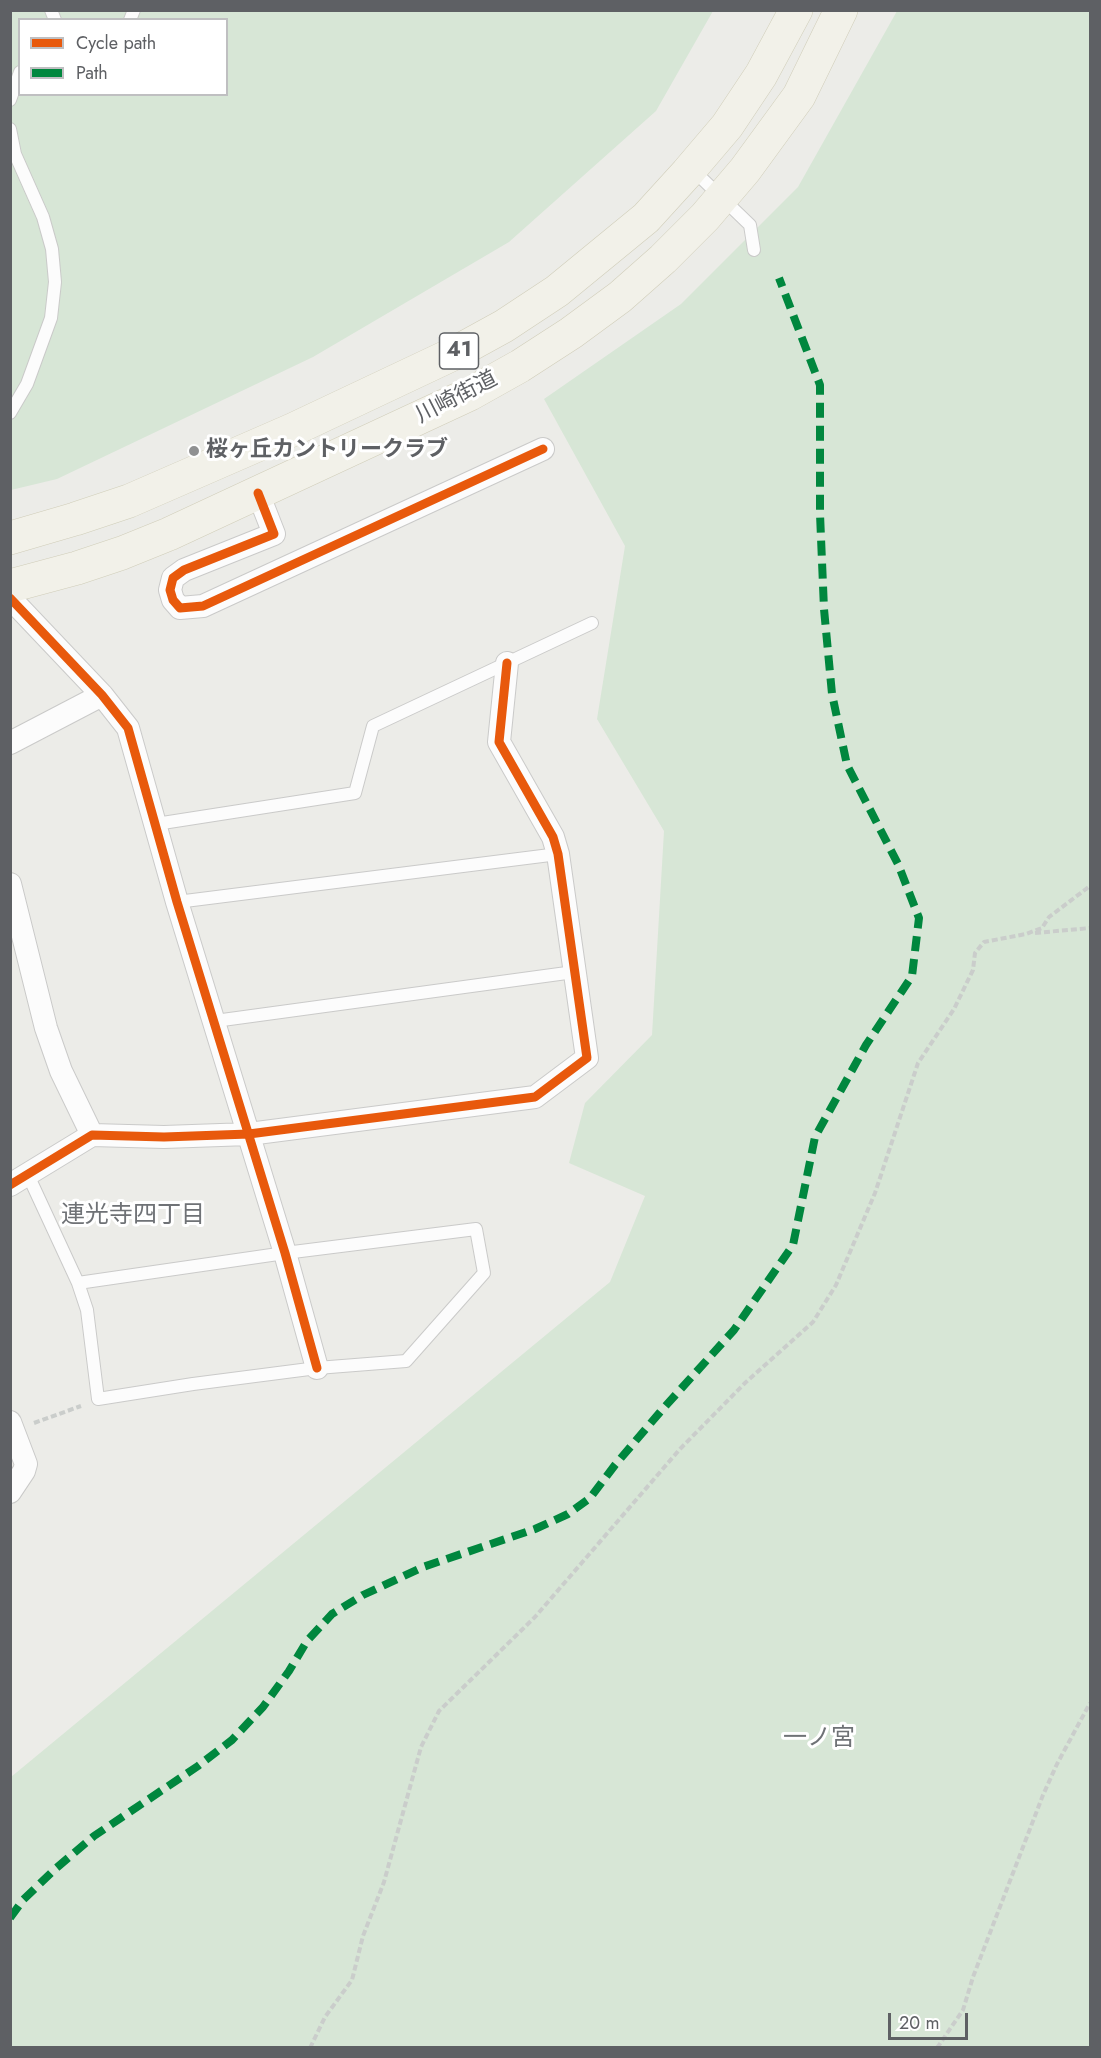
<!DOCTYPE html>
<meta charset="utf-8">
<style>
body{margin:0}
#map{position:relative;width:1101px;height:2058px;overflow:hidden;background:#ecece8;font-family:Jost,sans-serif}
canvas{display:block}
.frame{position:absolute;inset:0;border:12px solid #5e6064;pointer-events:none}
.legend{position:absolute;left:18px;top:18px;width:210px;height:78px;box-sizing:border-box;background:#fff;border:2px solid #bfbfc1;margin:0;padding:8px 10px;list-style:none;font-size:18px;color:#5e6064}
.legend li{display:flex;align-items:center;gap:12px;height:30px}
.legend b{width:30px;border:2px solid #bfbfc1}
.scale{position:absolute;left:888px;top:2013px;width:80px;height:27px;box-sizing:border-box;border:3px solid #5e6064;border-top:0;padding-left:8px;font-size:18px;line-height:21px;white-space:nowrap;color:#5e6064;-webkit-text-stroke:4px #fff;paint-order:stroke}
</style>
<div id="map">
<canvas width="1101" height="2058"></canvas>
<div class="frame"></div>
<ul class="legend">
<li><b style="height:8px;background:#e8590c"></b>Cycle path</li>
<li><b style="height:8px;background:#00873e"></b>Path</li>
</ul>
<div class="scale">20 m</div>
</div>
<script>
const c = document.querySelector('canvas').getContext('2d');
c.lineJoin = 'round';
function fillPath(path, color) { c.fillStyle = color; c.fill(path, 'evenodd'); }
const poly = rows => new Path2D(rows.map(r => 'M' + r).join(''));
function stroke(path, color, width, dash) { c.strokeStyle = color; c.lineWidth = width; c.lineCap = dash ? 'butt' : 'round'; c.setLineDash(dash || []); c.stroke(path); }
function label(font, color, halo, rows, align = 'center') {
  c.font = font + ' Jost,"Noto Sans JP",sans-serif'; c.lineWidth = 6; c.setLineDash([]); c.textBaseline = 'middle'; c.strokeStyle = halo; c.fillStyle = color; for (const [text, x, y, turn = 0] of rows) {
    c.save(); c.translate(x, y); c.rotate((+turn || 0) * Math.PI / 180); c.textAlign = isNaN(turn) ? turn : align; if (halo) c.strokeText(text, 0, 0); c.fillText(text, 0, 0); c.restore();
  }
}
fillPath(poly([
 [10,11,713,11,656,111,509,242,313,357,57,479,11,490],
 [20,20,226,20,226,94,20,94],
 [897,11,1090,11,1090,2047,11,2048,11,1777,610,1282,645,1196,569,1163,585,1103,652,1035,664,831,597,719,625,546,544,399,681,304,798,187]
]), '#d7e6d6');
const lane = poly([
 [51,10,55,20],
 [130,20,134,10],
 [10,100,20,72],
 [10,129,15,154,43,217,52,249,55,282,51,318,27,384,10,413],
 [692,169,750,225,754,250],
 [156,824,355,793,373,726,592,623],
 [177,902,558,854],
 [215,1021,574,972],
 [28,1175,78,1283,87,1310,98,1399,193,1384,317,1368,406,1361,484,1273,476,1229,285,1253,78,1283]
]);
const street = poly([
 [258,493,274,534,184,570,173,578,170,590,173,600,180,608,203,606,543,449],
 [10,598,102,695,128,728,177,902,285,1253,317,1368],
 [10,743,102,695],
 [10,884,46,1028,61,1071,92,1135],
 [10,1185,92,1135,164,1137,249,1134,535,1097,587,1058,558,854,553,837,499,742,507,663],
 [10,1422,26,1464,24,1471,10,1492]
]);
const primary = poly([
 [10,538,75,519,129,501,292,430,453,354,504,326,557,291,646,218,687,173,727,126,761,75,796,10],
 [10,586,77,568,122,553,169,534,470,394,520,366,571,333,620,297,663,259,705,217,745,170,799,96,841,10]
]);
stroke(lane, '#cacac9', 14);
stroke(street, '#cacac9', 24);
stroke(primary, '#d0cdb9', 34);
stroke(poly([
 [1035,933,1090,928],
 [34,1423,81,1406],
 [310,2048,325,2017,352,1980,363,1936,384,1882,421,1747,439,1711,535,1617,680,1449,745,1383,813,1322,836,1285,875,1193,918,1063,954,1009,973,970,975,953,984,942,1026,934,1042,928,1049,917,1090,886],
 [937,2048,963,2010,973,1977,1043,1795,1057,1764,1090,1703]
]), '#cacdcb', 4, [6, 3]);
stroke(lane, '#fcfcfc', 12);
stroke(street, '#fcfcfc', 22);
stroke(primary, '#f2f1e9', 33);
stroke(poly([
 [10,1918,23,1900,54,1870,94,1836,198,1766,232,1740,263,1707,289,1671,307,1641,332,1614,363,1595,423,1567,535,1529,568,1514,590,1498,615,1465,661,1411,734,1330,793,1245,815,1137,866,1045,912,976,919,918,898,864,847,765,832,694,824,609,820,514,820,385,779,278]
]), '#00873e', 8, [15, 8]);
stroke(poly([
 [258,493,274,534,184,570,173,578,170,590,173,600,180,608,203,606,543,449],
 [10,598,102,695,128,728,177,902,285,1253,317,1368],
 [10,1185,92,1135,164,1137,249,1134,535,1097,587,1058,558,854,553,837,499,742,507,663]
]), '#e8590c', 9);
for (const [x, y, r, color] of [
 [194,451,6,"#909192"]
]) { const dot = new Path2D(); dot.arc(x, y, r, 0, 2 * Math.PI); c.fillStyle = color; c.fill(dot); stroke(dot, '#fff', 2); }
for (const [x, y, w] of [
 [459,351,39]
]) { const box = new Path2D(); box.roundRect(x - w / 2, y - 18, w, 36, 4.5); c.fillStyle = '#fff'; c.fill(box); stroke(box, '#5e6064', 1.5); }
label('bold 21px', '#5e6064', null, [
 ["41",459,351]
]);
label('22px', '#5e6064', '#fff', [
 ["川崎街道",457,398,-27]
]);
label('bold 22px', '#5e6064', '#fff', [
 ["桜ヶ丘カントリークラブ",206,451]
], 'left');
label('24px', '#6f7276', '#fff', [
 ["連光寺四丁目",133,1216],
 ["一ノ宮",819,1739]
]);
</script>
